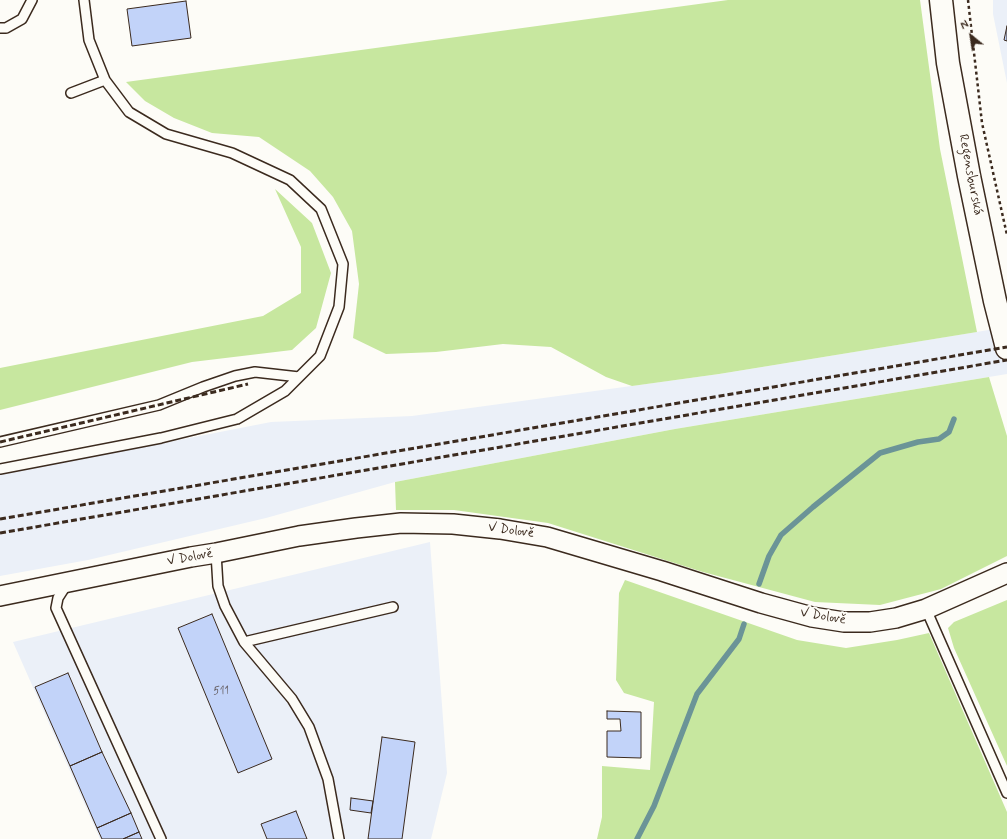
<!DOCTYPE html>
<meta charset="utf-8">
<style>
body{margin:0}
#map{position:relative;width:1007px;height:839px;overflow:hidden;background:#fdfcf7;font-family:Mynerve,sans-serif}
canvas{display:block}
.north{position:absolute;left:951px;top:16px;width:40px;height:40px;-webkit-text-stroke:3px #fdfcf7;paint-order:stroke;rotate:330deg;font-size:11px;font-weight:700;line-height:16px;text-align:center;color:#3b2a1e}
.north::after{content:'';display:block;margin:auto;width:14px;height:18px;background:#3b2a1e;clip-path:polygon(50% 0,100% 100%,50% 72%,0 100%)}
</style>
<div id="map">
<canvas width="1007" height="839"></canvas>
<div class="north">N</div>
</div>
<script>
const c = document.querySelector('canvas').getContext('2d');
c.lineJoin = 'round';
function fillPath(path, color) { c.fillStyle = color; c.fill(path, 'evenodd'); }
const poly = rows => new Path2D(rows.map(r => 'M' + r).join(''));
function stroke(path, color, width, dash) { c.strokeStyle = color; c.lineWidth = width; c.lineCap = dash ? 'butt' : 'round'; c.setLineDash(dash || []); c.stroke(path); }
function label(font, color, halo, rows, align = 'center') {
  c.font = font + ' Mynerve,sans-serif'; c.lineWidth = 4; c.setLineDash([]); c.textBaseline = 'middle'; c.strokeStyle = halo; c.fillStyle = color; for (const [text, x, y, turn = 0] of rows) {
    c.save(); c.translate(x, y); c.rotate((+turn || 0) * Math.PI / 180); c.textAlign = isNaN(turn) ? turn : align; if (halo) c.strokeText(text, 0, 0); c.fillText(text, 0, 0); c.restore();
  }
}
fillPath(poly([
 [993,0,1007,0,1007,83,993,14],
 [1007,327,1007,374,675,429,395,482,266,518,88,560,0,576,0,475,271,422,412,416,719,374],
 [430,542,447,773,431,839,100,839,13,642]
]), '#ebf0f8');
fillPath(poly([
 [728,0,920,0,940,149,977,332,719,374,632,386,606,377,551,347,503,344,436,352,386,354,353,338,359,284,352,231,333,197,310,171,259,137,212,133,174,118,145,101,126,82],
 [275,189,312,223,331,273,316,328,292,350,192,362,0,410,0,368,263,316,301,293,301,247],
 [989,377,1007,436,1007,556,941,589,880,605,815,602,703,572,548,523,454,510,396,510,395,482,675,429],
 [625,580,797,640,846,648,897,640,929,633,1007,812,1007,839,597,839,602,817,602,766,650,770,654,702,624,693,616,680,619,593],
 [1007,600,1007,766,954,648,948,628,954,622]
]), '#c7e79f');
stroke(poly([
 [759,584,769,556,781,535,813,507,880,453,918,442,939,439,949,432,954,419],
 [637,839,654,806,697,694,739,639,744,624]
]), '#6b9497', 5.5);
const building = poly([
 [186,1,191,38,132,46,127,9,186,1],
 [1007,26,1007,41,1004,40,1007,26],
 [212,614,272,759,238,773,178,628,212,614],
 [68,673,102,752,70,766,35,687,68,673],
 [607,711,641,712,641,758,607,757,607,731,621,731,620,719,607,719,607,711],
 [382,737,415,742,402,839,368,839,382,737],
 [102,752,131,813,97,828,70,766,102,752],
 [351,798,373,801,371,813,350,810,351,798],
 [296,811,307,839,267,839,261,824,296,811],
 [131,813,139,832,123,839,102,839,97,828,131,813],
 [139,832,142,839,123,839,139,832]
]);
fillPath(building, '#c2d3f9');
stroke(building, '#3b2a1e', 1);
const service = poly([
 [0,28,6,28,22,19,32,0],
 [71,93,105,80],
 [0,442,159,405,203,387,235,376,255,372,299,377],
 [0,469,161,438,237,419,285,391,320,356,339,307,343,264,321,209,290,180,232,153,166,134,129,112,105,80,89,40,84,0],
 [216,553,218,586,225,606,244,642,292,699,309,727,328,779,339,839],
 [67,584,58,598,56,608,161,839],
 [926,609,1007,793],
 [244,642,393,607]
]);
const minor = poly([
 [0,596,191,557,216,553,299,536,356,528,401,523,453,524,500,529,547,537,662,571,761,603,812,617,844,622,870,622,896,618,926,609,1007,573]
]);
const secondary = poly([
 [941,0,948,63,969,176,995,301,1007,348]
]);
stroke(service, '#3b2a1e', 12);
stroke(minor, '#3b2a1e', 22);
stroke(secondary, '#3b2a1e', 25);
stroke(poly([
 [968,0,982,123,1007,235]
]), '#3b2a1e', 2.5, [3, 3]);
stroke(service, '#fdfcf7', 9);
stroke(minor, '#fdfcf7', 19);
stroke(secondary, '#fdfcf7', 22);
stroke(poly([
 [0,442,248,384],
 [0,519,1007,347],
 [0,533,1007,360]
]), '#3b2a1e', 3, [6, 3]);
label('11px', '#5d5455', null, [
 ["511",221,692]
]);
label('13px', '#3b2a1e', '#fdfcf7', [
 ["Regensburská",970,175,79],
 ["V Dolově",511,531,8],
 ["V Dolově",190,558,-10],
 ["V Dolově",823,617,10]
]);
</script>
